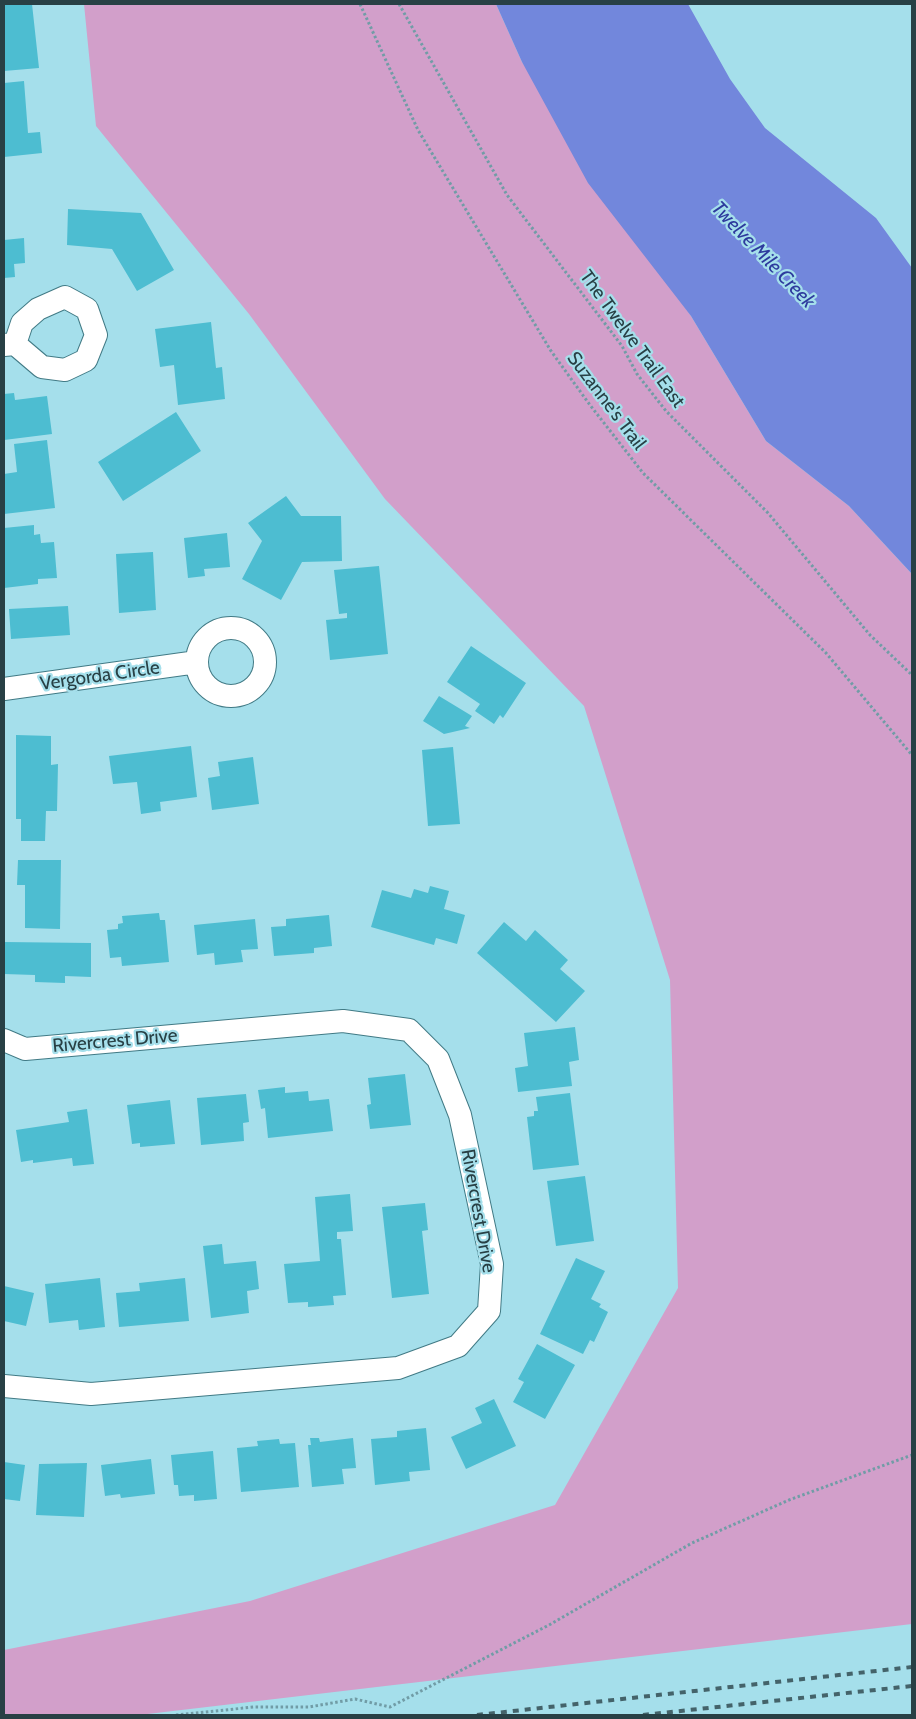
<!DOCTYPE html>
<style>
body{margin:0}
#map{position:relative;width:916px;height:1719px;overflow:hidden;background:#a5dfeb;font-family:Cabin,sans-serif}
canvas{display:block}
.frame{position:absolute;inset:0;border:5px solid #284045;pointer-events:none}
</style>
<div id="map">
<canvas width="916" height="1719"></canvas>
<div class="frame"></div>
</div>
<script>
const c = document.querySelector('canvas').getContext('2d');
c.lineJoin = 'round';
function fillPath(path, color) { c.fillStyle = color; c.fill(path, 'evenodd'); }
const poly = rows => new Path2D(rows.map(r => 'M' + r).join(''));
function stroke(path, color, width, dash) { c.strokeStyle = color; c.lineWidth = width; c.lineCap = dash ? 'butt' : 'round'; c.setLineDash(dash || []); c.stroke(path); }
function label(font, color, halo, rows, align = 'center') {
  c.font = font + ' Cabin,sans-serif'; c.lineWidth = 4.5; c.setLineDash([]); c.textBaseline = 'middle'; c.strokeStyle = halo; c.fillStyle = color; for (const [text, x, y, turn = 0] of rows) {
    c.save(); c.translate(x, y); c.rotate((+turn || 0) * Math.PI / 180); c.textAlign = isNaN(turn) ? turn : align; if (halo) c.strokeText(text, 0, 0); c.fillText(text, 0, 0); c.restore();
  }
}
fillPath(poly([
 [84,4,496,4,522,62,691,316,766,441,849,506,912,574,912,1624,139,1715,4,1715,4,1650,250,1601,555,1505,678,1288,670,980,584,706,385,499,249,314,96,126]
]), '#d29fca');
fillPath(poly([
 [496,4,688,4,730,79,765,128,876,218,912,268,912,574,849,506,766,441,691,316,588,183,522,62]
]), '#7287dc');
fillPath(poly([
 [4,4,32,4,39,68,4,71],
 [24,81,28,133,40,132,42,153,4,157,4,83],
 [68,209,141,213,174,270,137,291,112,249,67,245],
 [24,238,25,263,14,264,15,277,4,278,4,240],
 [211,322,216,368,222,367,225,399,178,405,174,365,160,367,155,329],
 [14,393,15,400,47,396,52,434,4,440,4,394],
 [176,412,201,451,123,501,98,462],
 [47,440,55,508,4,514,4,474,17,472,14,444],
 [286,496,301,516,341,516,342,561,302,562,281,600,242,579,262,541,248,523],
 [34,525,34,535,40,534,41,543,54,542,57,578,38,579,38,584,4,588,4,528],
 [227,533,230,567,204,569,205,576,188,578,184,538],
 [153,552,156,610,119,613,116,554],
 [379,566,388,654,330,660,326,620,347,618,347,613,339,614,334,570],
 [68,606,70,635,11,639,9,609],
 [471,646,526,683,503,718,500,715,494,724,475,711,480,704,447,682],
 [439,696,472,716,465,726,470,728,444,734,423,721],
 [16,735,51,736,51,765,58,764,57,811,46,811,45,841,21,841,21,819,16,819],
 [191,746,197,797,160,802,161,811,141,814,137,782,113,784,109,756],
 [453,747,460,824,428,826,422,750],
 [253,757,259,804,212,810,208,778,220,776,218,762],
 [18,860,61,860,60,929,25,928,25,885,17,885],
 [430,886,449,891,444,909,465,915,457,944,436,938,434,945,371,927,382,890,411,898,414,889,428,893],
 [159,913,160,920,165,920,169,962,122,966,121,957,110,958,107,930,118,929,118,924,123,923,122,916],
 [329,915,332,946,314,948,314,953,274,956,271,927,286,926,286,919],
 [255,919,258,949,241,950,243,962,215,965,214,953,197,955,194,925],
 [504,922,526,941,535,930,568,960,560,969,585,991,556,1022,477,953],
 [4,942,91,943,91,977,65,976,65,983,35,982,35,975,4,974],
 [575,1027,579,1060,569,1062,572,1086,518,1092,515,1068,528,1066,524,1033],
 [405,1074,411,1125,370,1129,367,1105,371,1104,368,1078],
 [285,1087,285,1093,308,1091,309,1101,329,1099,333,1131,268,1138,265,1108,261,1109,258,1090],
 [570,1093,579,1165,533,1170,527,1117,534,1116,534,1111,538,1111,536,1097],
 [246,1094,249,1122,243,1123,244,1141,201,1145,197,1098],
 [170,1100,175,1144,140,1147,140,1143,132,1144,127,1105],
 [87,1109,94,1164,73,1166,72,1158,33,1163,33,1160,21,1162,16,1130,69,1122,67,1112],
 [585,1176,594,1241,556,1246,547,1181],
 [350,1194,353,1231,337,1232,337,1239,341,1239,346,1295,333,1296,334,1305,308,1307,308,1302,288,1303,284,1264,320,1261,315,1197],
 [425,1203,428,1230,422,1231,429,1294,392,1298,382,1207],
 [222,1244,224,1264,256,1261,259,1289,247,1291,249,1313,211,1318,203,1246],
 [576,1258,605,1271,591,1299,601,1304,599,1307,608,1312,594,1342,590,1340,583,1354,540,1334],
 [100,1278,105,1327,79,1330,78,1320,49,1323,45,1284],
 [185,1278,189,1321,119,1327,116,1293,140,1291,139,1283],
 [4,1286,34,1293,26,1326,4,1321],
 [537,1344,575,1365,545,1419,513,1402,524,1382,518,1379],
 [494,1399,516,1446,466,1469,451,1437,482,1423,475,1408],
 [426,1428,430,1470,409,1472,410,1481,375,1485,371,1439,397,1437,397,1431],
 [310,1438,319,1438,320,1442,353,1438,356,1468,342,1469,344,1484,312,1487,308,1445,311,1445],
 [279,1439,280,1444,295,1443,299,1487,241,1492,237,1448,258,1446,257,1441],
 [213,1451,217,1499,194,1501,194,1495,179,1496,178,1485,174,1485,171,1455],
 [151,1459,155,1494,121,1498,120,1494,105,1496,101,1465],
 [4,1462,25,1465,20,1501,4,1499],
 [87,1463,84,1517,36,1515,39,1464]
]), '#4dbdd1');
const minor = poly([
 [4,345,15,344,42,367,65,370,86,360,96,335,87,309,65,297,38,309,22,323,15,344],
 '197 662a34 34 0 1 1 68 0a34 34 0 1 1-68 0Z',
 [4,689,197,662],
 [4,1040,25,1049,343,1021,409,1030,438,1059,460,1115,492,1264,489,1311,465,1338,458,1346,398,1368,91,1394,4,1386]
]);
stroke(minor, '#417a85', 24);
stroke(poly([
 [360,4,418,130,551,351,590,405,643,473,826,653,912,755],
 [399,4,507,195,622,346,637,374,666,411,768,513,870,635,912,675],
 [176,1715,254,1707,309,1707,355,1699,390,1707,549,1625,692,1543,789,1500,912,1455]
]), '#719ca6', 3, [2.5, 2.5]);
stroke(minor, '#fff', 22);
stroke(poly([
 [477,1715,912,1667],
 [643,1715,912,1686]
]), '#44636a', 4, [6, 6]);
label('19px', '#284045', '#a5dfeb', [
 ["The Twelve Trail East",632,339,54],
 ["Suzanne's Trail",606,401,53],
 ["Vergorda Circle",100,676,-8],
 ["Rivercrest Drive",115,1041,-5],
 ["Rivercrest Drive",478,1211,80]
]);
label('italic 20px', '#2d3a9d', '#a5dfeb', [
 ["Twelve Mile Creek",763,255,46]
]);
</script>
